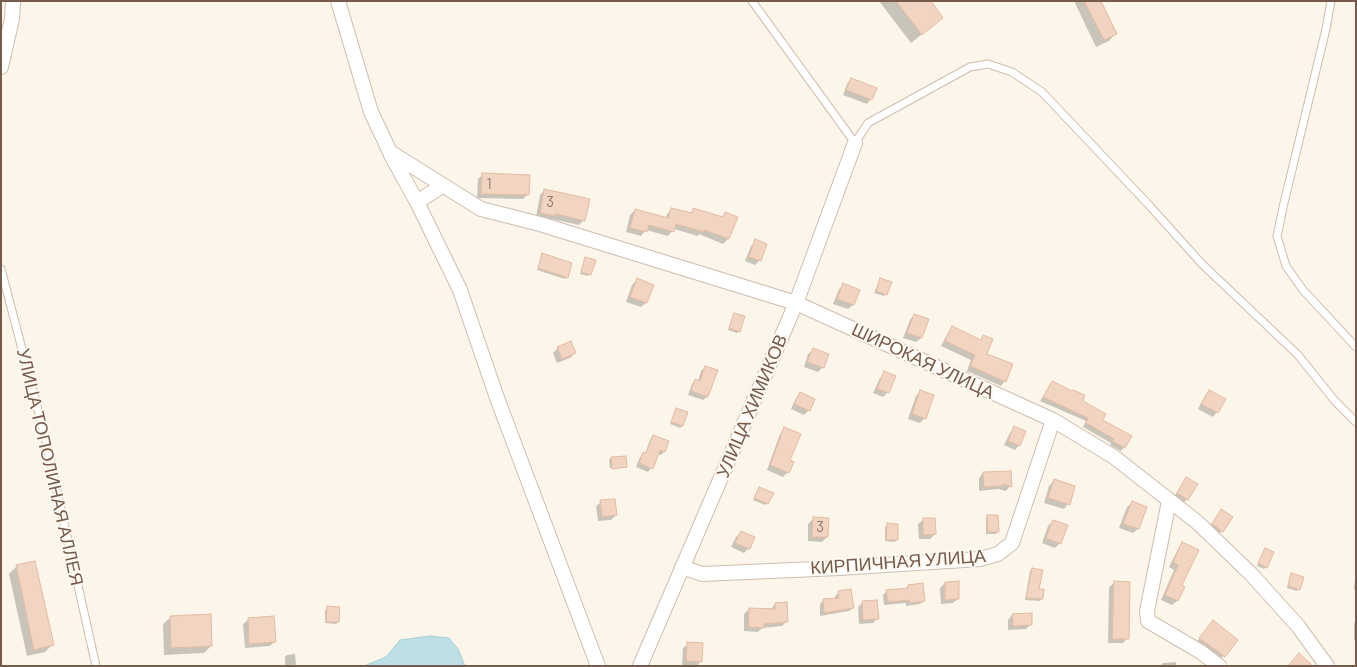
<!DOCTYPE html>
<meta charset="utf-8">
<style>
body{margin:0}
#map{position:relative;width:1357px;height:667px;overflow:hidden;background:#fcf5e9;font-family:Barlow,sans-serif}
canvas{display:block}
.frame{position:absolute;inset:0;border:2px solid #765b4d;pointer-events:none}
</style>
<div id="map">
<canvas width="1357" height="667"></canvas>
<div class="frame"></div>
</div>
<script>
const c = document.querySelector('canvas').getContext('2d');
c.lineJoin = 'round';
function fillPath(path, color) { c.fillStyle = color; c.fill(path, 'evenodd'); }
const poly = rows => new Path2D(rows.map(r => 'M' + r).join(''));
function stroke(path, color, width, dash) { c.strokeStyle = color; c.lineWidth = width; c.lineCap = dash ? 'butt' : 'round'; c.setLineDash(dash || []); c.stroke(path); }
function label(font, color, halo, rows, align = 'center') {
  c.font = font + ' Barlow,sans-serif'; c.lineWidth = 4; c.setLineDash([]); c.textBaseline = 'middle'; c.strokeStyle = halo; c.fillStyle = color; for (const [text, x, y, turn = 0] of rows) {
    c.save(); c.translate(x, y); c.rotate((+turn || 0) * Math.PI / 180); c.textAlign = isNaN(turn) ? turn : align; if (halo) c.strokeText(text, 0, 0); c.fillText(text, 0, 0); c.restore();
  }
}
const water = poly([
 [430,636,449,638,458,649,465,666,364,666,386,657,400,640,430,636]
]);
fillPath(water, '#bde0e6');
stroke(water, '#a4cfd7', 1);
fillPath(poly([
 [879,1,929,1,942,18,911,43],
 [1074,1,1100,1,1116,33,1109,41,1096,47],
 [851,79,871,99,867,104,843,95,847,84],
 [483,174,528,194,523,199,477,198,478,179],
 [545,190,584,220,579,225,551,219,550,220,536,217,540,195],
 [672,209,690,214,694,210,721,218,725,213,736,218,728,239,723,244,699,234,698,236,674,229,668,236,646,230,641,236,626,232,630,215,635,210,666,218,667,214],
 [756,241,760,260,755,265,745,261,751,246],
 [543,254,567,277,565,279,537,270],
 [586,259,590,274,588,276,580,274],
 [880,279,886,294,884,296,874,293],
 [637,280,652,286,646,303,641,307,626,302,632,285],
 [843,285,858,290,853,305,848,309,833,304,839,289],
 [734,314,739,331,737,333,728,330],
 [914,315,921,338,916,342,903,338,910,320],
 [952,328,980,340,984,336,985,355,1005,381,1001,386,967,371,971,360,941,346,948,333],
 [558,348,575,353,570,358,557,363,553,353],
 [813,350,823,367,818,372,804,367,808,354],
 [705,367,716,371,707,397,703,400,688,395,692,384,695,380,698,381,701,371],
 [885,373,888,392,883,397,873,393,880,378],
 [1052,382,1081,402,1101,420,1124,447,1121,451,1110,445,1111,443,1083,427,1086,421,1040,401],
 [1210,391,1217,412,1213,417,1198,409,1205,396],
 [921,392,925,418,920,423,908,419,916,396],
 [800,393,809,410,804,415,791,409,796,398],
 [676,409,682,426,680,428,670,424],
 [1015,428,1019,445,1015,450,1004,445,1010,433],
 [785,429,789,461,788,472,783,477,767,470,780,434],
 [653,436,664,452,661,455,657,454,651,468,648,472,636,467,640,457,645,454,650,440],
 [625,457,626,467,625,468,610,468,609,460,611,458],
 [983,473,1010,486,1006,491,998,489,979,491,979,478],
 [1186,479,1187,499,1183,504,1173,498],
 [1054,481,1068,504,1064,509,1044,503,1049,486],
 [759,488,767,503,765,505,753,500],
 [601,502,616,515,611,520,598,521,596,506],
 [1132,503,1146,508,1138,529,1133,533,1119,528,1127,507],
 [1221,510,1231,517,1218,536,1208,529],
 [988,516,998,531,996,534,986,534,986,518],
 [813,519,827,537,822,542,808,541,808,524],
 [923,520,935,534,930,539,919,539,918,524],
 [1053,521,1060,543,1055,548,1042,543,1048,526],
 [887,525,897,539,895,542,885,541,885,527],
 [741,532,749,548,744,553,731,547,736,537],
 [1183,544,1180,586,1183,587,1177,601,1172,605,1161,600,1174,570,1169,567,1178,549],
 [1265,549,1266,567,1264,569,1257,566],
 [35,562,52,645,45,652,27,656,9,574,16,567],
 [1032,569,1037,590,1042,599,1040,601,1025,600,1030,571],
 [1291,575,1299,589,1297,591,1287,588],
 [1355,578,1356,578,1356,590,1354,590],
 [945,583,958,599,953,603,941,604,940,588],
 [1114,583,1127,639,1123,643,1108,643,1109,587],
 [908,586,924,601,920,604,906,606,906,603,884,605,883,595,887,591,905,589],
 [839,592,853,608,849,611,820,616,820,604,823,601,835,599,835,596],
 [863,602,877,619,873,623,859,624,858,607],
 [775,604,787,621,782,626,762,628,758,632,744,631,744,614,749,609,771,609],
 [327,608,338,622,336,624,325,623,325,610],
 [1012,615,1031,624,1026,629,1008,630,1008,620],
 [171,617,211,646,204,653,164,655,163,624],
 [248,620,275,641,270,646,245,648,243,624],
 [1356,621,1356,640,1354,640,1354,623],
 [1208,627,1237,640,1219,661,1196,643],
 [688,644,701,661,697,666,682,666,683,648],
 [295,654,296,664,294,666,285,666,285,657,287,655],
 [1176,662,1176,666,1160,666,1163,663]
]), '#0003');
const building = poly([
 [896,1,931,1,943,18,922,35,896,1],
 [1084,1,1101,1,1117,34,1104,40,1084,1],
 [851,78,877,88,872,100,846,90,851,78],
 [482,173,530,175,529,195,481,194,482,173],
 [544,189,590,199,585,221,556,214,555,216,540,213,544,189],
 [671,208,692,213,693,208,723,217,725,212,738,217,729,239,704,230,704,232,676,224,674,232,649,225,647,232,630,228,635,209,668,218,671,208],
 [755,239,767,244,761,261,749,257,755,239],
 [542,253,572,263,568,278,538,268,542,253],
 [585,257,596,260,591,275,581,272,585,257],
 [637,278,654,285,647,303,630,297,637,278],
 [880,278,892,282,887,295,876,291,880,278],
 [843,283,860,290,854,305,837,299,843,283],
 [734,313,745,316,740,332,729,328,734,313],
 [914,314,929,319,922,338,907,333,914,314],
 [952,326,981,340,983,335,993,339,987,354,1013,364,1006,382,970,366,975,355,945,341,952,326],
 [571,341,576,353,562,359,557,347,571,341],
 [813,348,829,354,824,368,807,362,813,348],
 [705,366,718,370,708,397,691,391,695,379,700,381,705,366],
 [884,371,896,376,889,393,877,389,884,371],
 [1052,381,1072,391,1073,390,1085,395,1083,401,1106,414,1103,420,1132,436,1125,448,1112,441,1114,439,1086,423,1088,418,1043,397,1052,381],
 [920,390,934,395,926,419,912,414,920,390],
 [1209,390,1226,399,1218,413,1201,404,1209,390],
 [800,392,815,399,810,411,794,404,800,392],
 [676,408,688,412,683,426,671,422,676,408],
 [1014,426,1026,431,1020,446,1008,441,1014,426],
 [784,427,801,434,790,460,794,462,789,473,770,465,784,427],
 [653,435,669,441,665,452,660,450,653,469,639,463,643,452,646,453,653,435],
 [626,456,627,467,612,469,611,457,626,456],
 [1011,471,1012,487,1003,484,1003,486,984,487,983,472,1011,471],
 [1186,477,1198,484,1188,500,1177,493,1186,477],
 [1054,479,1075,486,1070,505,1048,498,1054,479],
 [759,487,774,493,768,504,754,498,759,487],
 [615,499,617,515,602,517,600,500,615,499],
 [1132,501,1147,507,1139,529,1123,524,1132,501],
 [1221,509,1233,517,1223,532,1212,524,1221,509],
 [987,515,998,515,999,532,988,532,987,515],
 [813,517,829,518,828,537,812,537,813,517],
 [923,518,935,518,936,534,923,535,923,518],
 [1053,520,1068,525,1061,544,1046,538,1053,520],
 [887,523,898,524,898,540,886,540,887,523],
 [741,531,755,537,750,549,735,543,741,531],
 [1182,542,1199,550,1182,585,1185,587,1178,601,1165,595,1178,565,1173,562,1182,542],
 [1265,548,1274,552,1267,568,1258,563,1265,548],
 [35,561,54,645,34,650,16,565,35,561],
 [1032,568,1043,570,1039,589,1044,589,1043,599,1026,598,1032,568],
 [1291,573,1304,577,1300,590,1288,586,1291,573],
 [959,581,959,599,945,600,945,582,959,581],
 [1114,581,1130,582,1129,639,1112,639,1114,581],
 [923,583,925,601,910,603,909,600,888,602,886,590,908,588,908,585,923,583],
 [851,589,854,608,824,613,823,599,839,598,838,591,851,589],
 [877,600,879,619,863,620,862,601,877,600],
 [787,602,788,622,764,624,764,628,748,627,749,608,775,609,775,603,787,602],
 [327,606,340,607,339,622,326,622,327,606],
 [1032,613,1032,625,1013,626,1012,614,1032,613],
 [211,614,212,646,171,648,170,616,211,614],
 [274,616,276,642,249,644,248,618,274,616],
 [1213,620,1238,640,1225,657,1199,638,1213,620],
 [687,642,703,643,702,662,686,661,687,642],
 [1299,653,1313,666,1288,666,1299,653]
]);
fillPath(building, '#f1d4c1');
stroke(building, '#e3bba2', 1);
const service = poly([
 [752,1,855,143,868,123,970,67,988,64,1012,72,1042,92,1148,204,1202,264,1298,355,1335,401,1356,422],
 [1331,1,1326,29,1284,203,1277,236,1286,266,1303,290,1356,347],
 [1,269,43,429,96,666]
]);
const minor = poly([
 [338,1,371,112,390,152,481,209,540,224,796,303,1053,420,1114,457,1197,522,1251,574,1298,626,1327,666],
 [1,67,12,19,13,1],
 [391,155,417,202],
 [442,186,417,202,460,290,497,398,598,666],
 [1169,501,1147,611,1148,621,1201,652,1219,666],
 [682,567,702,574,839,568,980,559,998,554,1012,543,1053,420],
 [640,666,796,303,855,143]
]);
stroke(service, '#cebdaf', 9);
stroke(minor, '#cebdaf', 16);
stroke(service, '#fff', 7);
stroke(minor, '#fff', 14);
label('15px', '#95796a', null, [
 ["1",489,184],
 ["3",550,202],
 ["3",820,527]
]);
label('18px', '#765b4d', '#fef9f0', [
 ["ШИРОКАЯ УЛИЦА",923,361,25],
 ["УЛИЦА ХИМИКОВ",752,406,-67],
 ["УЛИЦА ТОПОЛИНАЯ АЛЛЕЯ",50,467,77],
 ["КИРПИЧНАЯ УЛИЦА",898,562,-4]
]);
</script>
